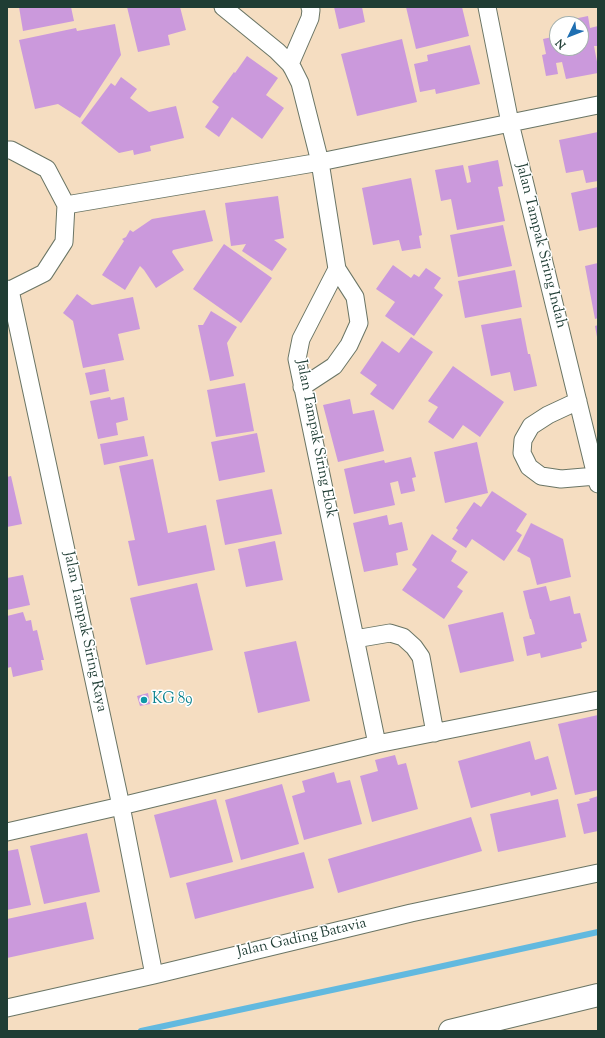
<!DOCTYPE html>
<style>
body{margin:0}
#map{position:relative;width:605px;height:1038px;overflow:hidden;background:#f5ddc1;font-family:"Sorts Mill Goudy",serif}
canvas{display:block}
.frame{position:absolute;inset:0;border:8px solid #1f3d34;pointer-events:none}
.north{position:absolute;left:549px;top:16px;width:40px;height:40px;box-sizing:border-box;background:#fff;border:1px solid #a5b1ae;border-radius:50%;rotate:227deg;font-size:11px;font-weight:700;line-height:16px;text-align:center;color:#1f3d34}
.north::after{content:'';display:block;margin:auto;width:14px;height:18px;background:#1f6fb2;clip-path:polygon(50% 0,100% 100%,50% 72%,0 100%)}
</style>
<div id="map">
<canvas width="605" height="1038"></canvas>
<div class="frame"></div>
<div class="north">N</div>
</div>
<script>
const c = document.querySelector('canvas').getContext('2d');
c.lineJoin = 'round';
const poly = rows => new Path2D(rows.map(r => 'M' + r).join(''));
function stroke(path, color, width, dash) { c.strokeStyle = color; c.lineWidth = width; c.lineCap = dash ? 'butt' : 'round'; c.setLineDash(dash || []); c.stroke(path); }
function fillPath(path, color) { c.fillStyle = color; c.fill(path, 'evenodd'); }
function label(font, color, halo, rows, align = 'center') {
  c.font = font + ' "Sorts Mill Goudy",serif'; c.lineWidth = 3; c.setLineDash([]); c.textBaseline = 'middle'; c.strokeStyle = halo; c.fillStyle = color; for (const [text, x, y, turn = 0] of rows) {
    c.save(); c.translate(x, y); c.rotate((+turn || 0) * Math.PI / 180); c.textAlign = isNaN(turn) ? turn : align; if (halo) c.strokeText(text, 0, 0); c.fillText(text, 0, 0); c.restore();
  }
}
stroke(poly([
 [141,1031,425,970,598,932]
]), '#62b9df', 6);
fillPath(poly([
 [19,7,71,7,74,21,23,31],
 [127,7,180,7,186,30,168,35,170,45,138,52],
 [334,7,362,7,365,22,339,29],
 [406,7,462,7,469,36,416,49],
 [588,16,590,28,598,26,598,46,594,46,598,67,598,73,566,79,562,62,556,63,558,74,546,76,542,55,546,54,543,39,557,36,557,48,581,48,581,24,557,24,556,31,554,23],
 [115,24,121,55,80,118,58,104,35,109,19,40,76,28,77,31],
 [402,39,417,102,357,116,341,54],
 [470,45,480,84,436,94,435,89,420,92,414,64,428,61,427,55],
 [247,56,278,78,266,95,284,108,262,139,232,117,219,137,205,127,219,107,212,102,234,72,235,73],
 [121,77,137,89,130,98,149,112,176,106,184,138,150,146,151,151,134,155,133,150,119,153,81,123,111,83,115,86],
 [598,132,598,181,586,183,583,170,566,173,559,140],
 [498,160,503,186,498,187,505,221,457,230,451,199,441,201,435,170,463,165,467,183,471,182,468,166],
 [411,178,422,235,419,236,421,248,402,251,399,240,373,245,362,188],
 [598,187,598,227,579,231,571,193],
 [278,196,284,238,274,240,287,249,272,271,242,251,246,244,231,246,225,203],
 [205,210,213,241,173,250,172,252,184,270,156,288,144,270,140,266,125,290,102,275,124,241,122,239,126,237,130,230,133,232,152,219],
 [503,225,512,266,458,277,450,235],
 [224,244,272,278,241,323,193,289],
 [598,263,598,318,595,319,585,266],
 [393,265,411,278,414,274,419,277,426,268,441,278,434,288,443,295,414,336,385,316,395,302,376,289],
 [515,270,522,307,465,318,458,281],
 [77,294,92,305,133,297,140,329,118,334,124,360,83,368,73,321,63,313],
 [211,311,237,327,227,343,234,376,210,381,198,325,203,325],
 [521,318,528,354,530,354,537,386,514,391,510,372,491,376,481,325],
 [598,325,598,337,597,337,595,326],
 [411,337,433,352,393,410,370,394,377,385,360,373,382,341,399,353],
 [453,366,504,402,480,437,463,425,453,439,428,422,438,407,428,401],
 [105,369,109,391,90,395,85,373],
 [245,383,254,431,216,437,207,390],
 [110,397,111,400,124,397,128,420,116,423,118,435,98,439,90,401],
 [350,399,353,414,374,410,384,451,338,462,323,405],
 [257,433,265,472,219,481,211,442],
 [144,436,148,456,104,465,100,444],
 [477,442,488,493,445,503,434,452],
 [411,457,416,477,412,478,415,491,401,494,398,481,390,483,395,505,354,514,344,469,384,460,385,463],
 [153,459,168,533,206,525,215,570,138,586,128,541,135,540,119,466],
 [11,476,22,524,7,527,7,477],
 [272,489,282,534,225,545,216,500],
 [492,491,527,514,516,531,522,535,504,561,472,539,466,548,452,539,458,530,456,528,474,502,481,507],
 [387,515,389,525,402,522,408,550,396,553,398,565,364,572,353,523],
 [531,523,563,539,571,577,537,585,530,558,517,551],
 [432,534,457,551,451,561,468,572,457,587,463,591,444,619,402,590,417,569,412,565],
 [275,541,283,580,246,587,238,549],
 [23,575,30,605,7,610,7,578],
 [197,583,213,650,146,665,130,598],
 [546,586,550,601,570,596,574,614,580,613,587,641,581,643,582,648,541,658,540,653,527,656,523,637,535,634,531,619,530,619,523,591],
 [23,612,26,621,31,620,33,631,37,630,44,660,41,660,43,670,13,677,11,667,7,668,7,616],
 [503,612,514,661,460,673,448,625],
 [296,641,310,701,258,713,244,652],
 [148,693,150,704,140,706,137,696],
 [598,715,598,790,575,795,558,724],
 [530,741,535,760,548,756,557,789,531,796,530,792,471,808,458,761],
 [395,755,398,765,406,763,418,809,372,822,360,776,378,771,375,760],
 [334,772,337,783,350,780,362,824,304,840,292,796,305,792,302,781],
 [282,784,299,844,241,860,225,800],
 [598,796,598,831,584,834,577,804,590,801,589,799],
 [216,799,233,862,170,878,154,815],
 [558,799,566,837,498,852,490,814],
 [471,817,482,851,338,893,328,859],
 [87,833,100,892,44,904,30,846],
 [18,849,31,905,7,910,7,851],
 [304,852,314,888,195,919,186,883],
 [86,902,94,939,7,958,7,919]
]), '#cb99dc');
const minor = poly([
 [223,7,277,51,290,64,293,69,300,83,320,162,337,269,301,339,297,359,377,744],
 [487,7,510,123,598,484],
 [290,64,310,18,311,10,310,7],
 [7,150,11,150,47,169,66,205,64,242,44,273,10,290,7,289],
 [66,205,320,162,598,105],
 [10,290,121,806,154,975],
 [302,387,334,366,349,345,359,323,355,297,337,269],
 [578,401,548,415,531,426,523,440,522,453,529,467,541,476,561,479,596,476],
 [355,639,390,633,403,637,414,647,421,657,435,733],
 [7,832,121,806,377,744,598,700],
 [7,1008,154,975,411,913,598,873]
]);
const tertiary = poly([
 [450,1031,598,995]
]);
stroke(minor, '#6a7565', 19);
stroke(tertiary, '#6a7565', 24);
stroke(minor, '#fff', 17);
stroke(tertiary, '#fff', 22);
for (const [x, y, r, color] of [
 [144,700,4,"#0f9aa8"]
]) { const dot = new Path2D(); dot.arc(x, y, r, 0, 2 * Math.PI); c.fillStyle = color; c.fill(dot); stroke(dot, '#fff', 1.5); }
label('15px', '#1f3d34', '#fff', [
 ["Jalan Tampak Siring Indah",540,246,76],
 ["Jalan Tampak Siring Elok",315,439,79],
 ["Jalan Tampak Siring Raya",84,632,78],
 ["Jalan Gading Batavia",302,939,-13]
]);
label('15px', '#0d838f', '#fff', [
 ["KG 89",152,700]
], 'left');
</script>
